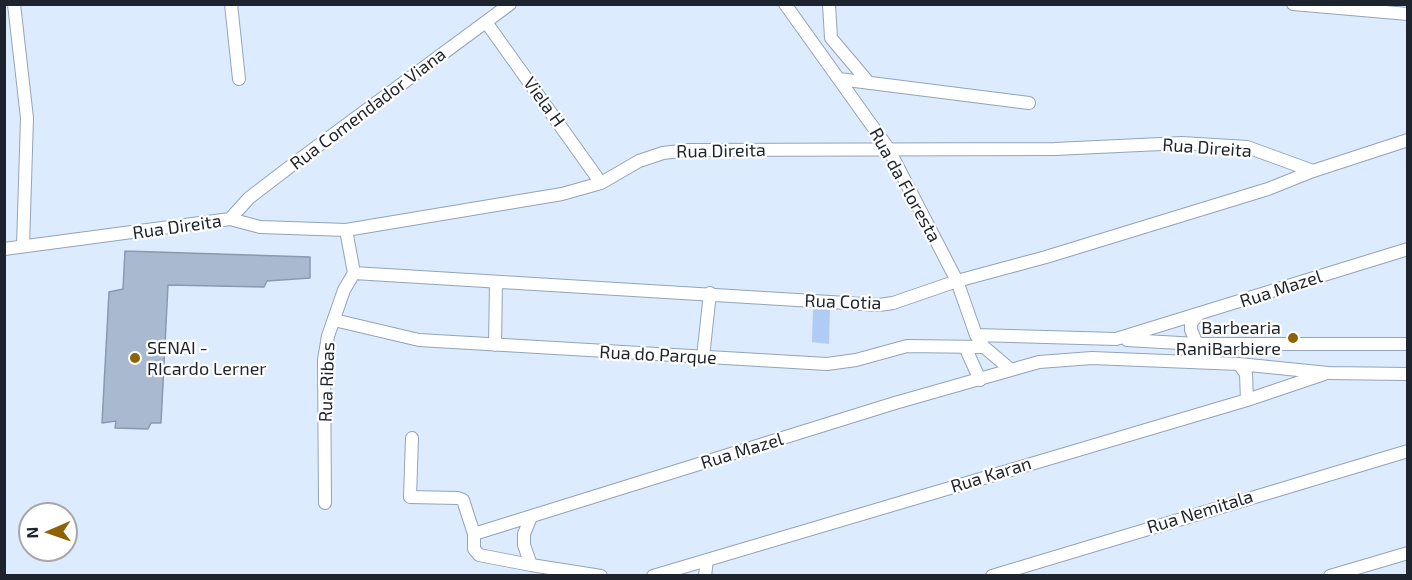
<!DOCTYPE html>
<style>
body{margin:0}
#map{position:relative;width:1412px;height:580px;overflow:hidden;background:#ddebff;font-family:"Exo 2",sans-serif}
canvas{display:block}
.frame{position:absolute;inset:0;border:6px solid #1e242d;pointer-events:none}
.north{position:absolute;left:18px;top:502px;width:60px;height:60px;box-sizing:border-box;background:#fff;border:2px solid #a5a7ab;border-radius:50%;rotate:268deg;font-size:16px;font-weight:700;line-height:24px;text-align:center;color:#1e242d}
.north::after{content:'';display:block;margin:auto;width:21px;height:27px;background:#8d6307;clip-path:polygon(50% 0,100% 100%,50% 72%,0 100%)}
</style>
<div id="map">
<canvas width="1412" height="580"></canvas>
<div class="frame"></div>
<div class="north">N</div>
</div>
<script>
const c = document.querySelector('canvas').getContext('2d');
c.lineJoin = 'round';
function fillPath(path, color) { c.fillStyle = color; c.fill(path, 'evenodd'); }
const poly = rows => new Path2D(rows.map(r => 'M' + r).join(''));
function stroke(path, color, width, dash) { c.strokeStyle = color; c.lineWidth = width; c.lineCap = dash ? 'butt' : 'round'; c.setLineDash(dash || []); c.stroke(path); }
function label(font, color, halo, rows, align = 'center') {
  c.font = font + ' "Exo 2",sans-serif'; c.lineWidth = 4.5; c.setLineDash([]); c.textBaseline = 'middle'; c.strokeStyle = halo; c.fillStyle = color; for (const [text, x, y, turn = 0] of rows) {
    c.save(); c.translate(x, y); c.rotate((+turn || 0) * Math.PI / 180); c.textAlign = isNaN(turn) ? turn : align; if (halo) c.strokeText(text, 0, 0); c.fillText(text, 0, 0); c.restore();
  }
}
fillPath(poly([
 [813,308,830,309,829,344,812,342]
]), '#b0cbf4');
const building = poly([
 [125,251,310,257,310,278,267,281,264,287,168,285,161,423,151,423,148,429,115,428,116,421,102,423,109,292,123,289,125,251]
]);
fillPath(building, '#a9b9d0');
stroke(building, '#8a99b0', 1.5);
const minor = poly([
 [14,4,27,118,23,246],
 [231,4,239,79],
 [785,4,888,148,957,281,976,335,984,347,1010,369],
 [829,4,831,38,869,83],
 [1293,4,1408,14],
 [486,22,601,183],
 [839,79,1029,103],
 [230,219,249,198,296,162,510,4],
 [4,249,230,219,260,227,346,230,562,194,601,183,639,161,663,153,689,150,1055,149,1182,143,1247,147,1313,171,1408,140],
 [354,273,879,305,893,303,957,281,1046,257,1268,189,1313,171],
 [1197,316,1191,323,1191,330,1197,344],
 [334,320,419,340,827,364,856,360,907,346,984,347],
 [976,335,1116,339,1408,249],
 [1127,340,1197,344,1408,344],
 [495,345,496,282],
 [966,349,980,380],
 [703,357,710,293],
 [1239,364,1246,374,1247,400],
 [412,438,410,497,458,498,463,500,474,534,474,549,479,555,531,565],
 [325,503,324,360,328,336,344,290,354,273,346,230],
 [531,517,524,534,524,545,531,565,601,576],
 [474,534,895,403,1039,362,1092,358,1239,364,1328,373,1408,374],
 [653,576,1247,400,1324,374],
 [705,576,707,560],
 [992,576,1408,451],
 [1330,576,1408,553]
]);
stroke(minor, '#94a3ba', 14);
stroke(minor, '#fff', 12);
for (const [x, y, r, color] of [
 [1293,338,6,"#8d6307"],
 [135,358,6,"#8d6307"]
]) { const dot = new Path2D(); dot.arc(x, y, r, 0, 2 * Math.PI); c.fillStyle = color; c.fill(dot); stroke(dot, '#fff', 2); }
label('18px', '#1e242d', '#fff', [
 ["Viela H",544,102,54],
 ["Rua Comendador Viana",368,109,-37],
 ["Rua Direita",1207,148,4],
 ["Rua Direita",721,151,-1],
 ["Rua da Floresta",905,185,61],
 ["Rua Direita",177,227,-8],
 ["Rua Mazel",1281,289,-18],
 ["Rua Cotia",843,302,2],
 ["Rua do Parque",658,355,3],
 ["Rua Ribas",327,382,-88],
 ["Rua Mazel",742,451,-17],
 ["Rua Karan",991,475,-17],
 ["Rua Nemitala",1200,512,-17]
]);
label('18px', '#1e242d', '#fff', [
 ["Barbearia",1281,328],
 ["RaniBarbiere",1281,349],
 ["SENAI -",147,348,"left"],
 ["RIcardo Lerner",147,369,"left"]
], 'right');
</script>
